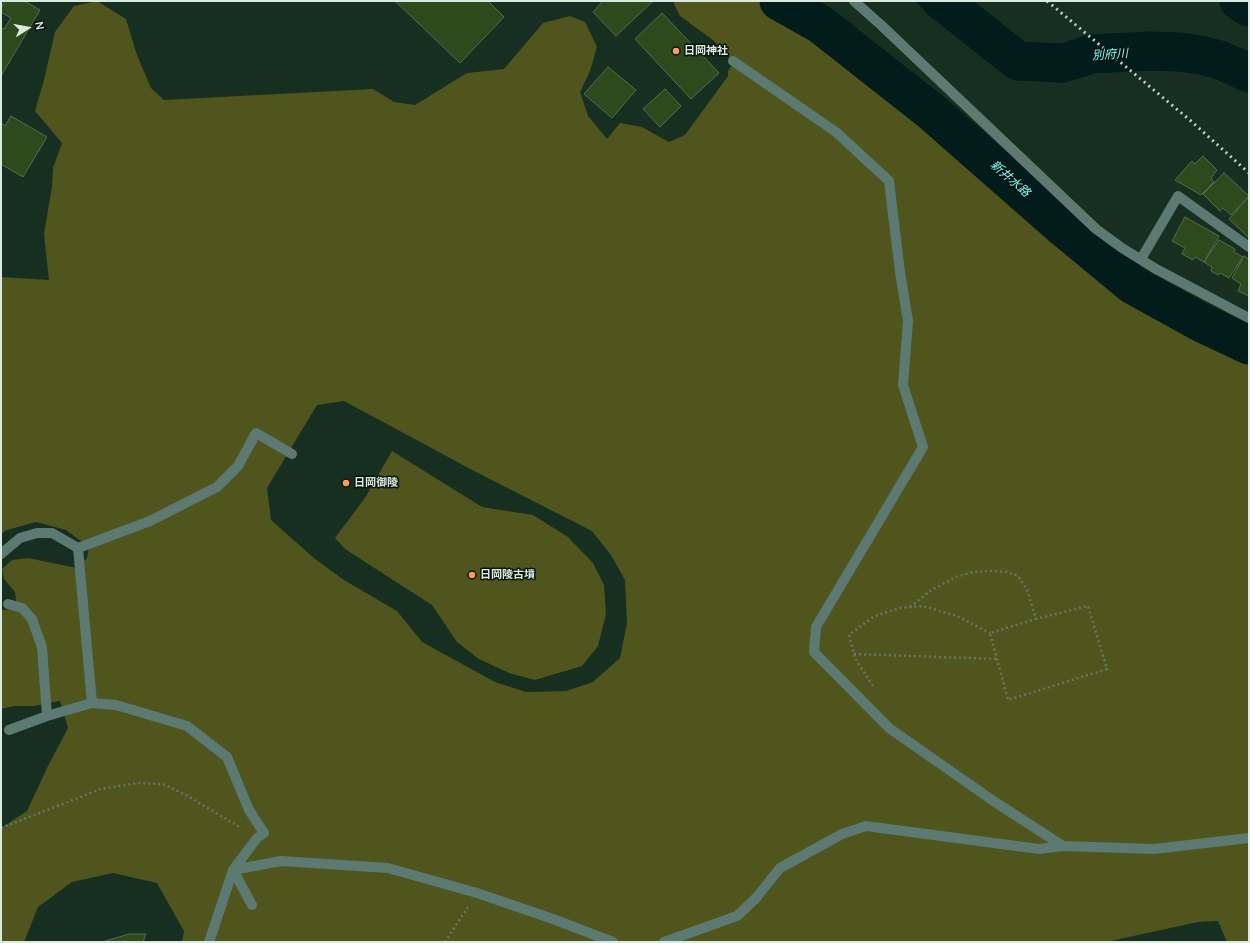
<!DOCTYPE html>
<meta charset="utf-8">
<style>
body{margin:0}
#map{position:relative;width:1250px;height:943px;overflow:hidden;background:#172f20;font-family:Manrope,sans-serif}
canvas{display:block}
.frame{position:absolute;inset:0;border:2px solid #dbeae0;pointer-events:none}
.north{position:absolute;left:8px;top:8px;width:40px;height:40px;-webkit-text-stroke:3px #0a140e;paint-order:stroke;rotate:79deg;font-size:11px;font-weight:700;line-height:16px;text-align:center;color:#dbeae0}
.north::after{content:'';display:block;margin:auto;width:14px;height:18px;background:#dbeae0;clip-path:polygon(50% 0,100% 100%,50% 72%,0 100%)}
</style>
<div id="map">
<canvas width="1250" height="943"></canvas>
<div class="frame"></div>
<div class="north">N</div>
</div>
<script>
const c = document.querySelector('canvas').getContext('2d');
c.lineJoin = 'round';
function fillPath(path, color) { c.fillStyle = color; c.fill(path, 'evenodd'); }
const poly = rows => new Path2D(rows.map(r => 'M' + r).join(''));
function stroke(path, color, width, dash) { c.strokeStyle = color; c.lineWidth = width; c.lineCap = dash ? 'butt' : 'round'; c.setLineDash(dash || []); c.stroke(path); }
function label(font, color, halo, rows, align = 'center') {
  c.font = font + ' Manrope,"Noto Sans JP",sans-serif'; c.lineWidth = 3; c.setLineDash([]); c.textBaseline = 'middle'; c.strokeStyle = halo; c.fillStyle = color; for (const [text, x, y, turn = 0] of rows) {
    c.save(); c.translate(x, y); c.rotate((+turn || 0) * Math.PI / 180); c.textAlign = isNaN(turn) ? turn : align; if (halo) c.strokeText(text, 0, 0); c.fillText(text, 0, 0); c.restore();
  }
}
fillPath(poly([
 [97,1,126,19,137,55,151,88,164,100,373,89,394,102,415,105,467,73,504,69,543,23,570,16,585,22,597,47,590,71,580,92,588,116,607,139,620,123,642,127,669,142,685,135,728,76,728,71,734,62,713,40,680,16,674,4,675,1,788,1,835,30,905,95,1001,174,1093,247,1152,290,1235,338,1249,345,1249,942,1227,942,1218,921,1198,922,1106,942,182,942,184,931,157,883,113,873,72,882,38,907,24,942,1,942,1,828,27,811,48,766,68,728,60,701,34,706,14,706,1,709,1,610,17,609,15,592,4,579,2,569,12,560,28,558,77,568,87,558,89,547,66,530,36,522,7,530,1,534,1,277,49,280,44,234,52,186,53,168,62,143,35,111,44,80,55,32,74,6],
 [344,401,476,472,592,531,611,555,625,580,627,623,620,658,593,682,566,691,526,692,495,682,422,642,397,611,344,580,315,559,271,520,267,488,317,405],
 [392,451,482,507,533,515,568,537,593,563,604,585,606,614,598,646,582,666,535,680,509,673,479,659,457,642,432,605,345,549,335,538,365,498]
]), '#4f551c');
fillPath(poly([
 [915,1,942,1,932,18]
]), '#021b1b');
stroke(poly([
 [779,1,820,24,933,113,1064,228,1133,285,1200,322,1249,345],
 [942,1,1018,61,1063,63,1092,54,1150,51,1179,52,1201,55,1220,60,1249,73],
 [1239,1,1249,7]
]), '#021b1b', 39);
const building = poly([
 [5,1,24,1,40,10,1,76,1,28,4,29,11,18,1,12,1,8,5,1],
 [395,1,488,1,504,17,460,63,395,1],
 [603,1,653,1,616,36,593,12,603,1],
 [662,13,719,73,691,99,635,39,662,13],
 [608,67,636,90,612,118,584,94,608,67],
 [665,89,681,106,660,127,643,109,665,89],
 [11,116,47,137,23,177,1,164,1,123,5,126,11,116],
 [1203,156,1217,170,1211,178,1214,182,1201,195,1175,180,1192,161,1195,164,1203,156],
 [1224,173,1249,196,1231,215,1223,208,1220,211,1203,194,1224,173],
 [1249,197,1249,238,1229,219,1249,197],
 [1185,217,1219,236,1204,262,1195,257,1193,260,1182,254,1185,248,1172,241,1185,217],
 [1219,240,1235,249,1234,252,1243,257,1229,278,1220,273,1218,275,1211,271,1212,267,1204,262,1219,240],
 [1244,256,1249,259,1249,296,1238,291,1241,284,1232,278,1244,256],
 [129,934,146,934,143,942,102,942,129,934]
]);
fillPath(building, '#2d4a1d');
stroke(building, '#596952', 1);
stroke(poly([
 [910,607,930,591,956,577,973,572,992,571,1007,572,1018,576,1027,590,1036,619,1088,606,1107,669,1008,700,990,633,1036,619],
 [854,654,997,659],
 [873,686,855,658,849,635,873,617,899,608,923,606,957,616,990,633],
 [1,828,101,789,137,783,163,784,186,795,241,828],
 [445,942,468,907]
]), '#63786b', 2.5, [2, 3]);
stroke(poly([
 [854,1,881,25,1096,229,1122,248,1156,269,1249,318],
 [733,61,836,132,889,181,900,272,908,321,903,385,923,447,816,627,814,652,889,728,992,800,1063,846],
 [1141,259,1178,196,1249,247],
 [78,548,92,703,116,705,187,726,227,757,249,810,264,833,257,838,233,870,209,942],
 [78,548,150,521,217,487,238,466,256,433,292,454],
 [1,554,20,538,37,533,52,533,78,548],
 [8,604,22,608,32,619,42,647,47,716],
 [9,730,47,716,92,703],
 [252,905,233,870,281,861,388,868,477,893,553,919,613,942],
 [664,942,737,916,756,898,780,868,842,834,866,826,1039,849,1063,846,1154,849,1249,838]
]), '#5c7a72', 10);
stroke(poly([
 [1047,1,1191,121,1249,173]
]), '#c3d4c9', 3, [2, 4]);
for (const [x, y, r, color] of [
 [676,51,4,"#fd9c55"],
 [346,483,4,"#fd9c55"],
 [472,575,4,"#fd9c55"]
]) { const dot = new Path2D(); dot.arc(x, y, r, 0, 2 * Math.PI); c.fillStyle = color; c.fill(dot); stroke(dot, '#0a140e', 1.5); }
label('bold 11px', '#dbeae0', '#0a140e', [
 ["日岡神社",684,51],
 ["日岡御陵",354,483],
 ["日岡陵古墳",480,575]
], 'left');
label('italic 12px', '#7ff9fa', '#0a140e', [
 ["別府川",1110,55,-4],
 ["新井水路",1010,179,41]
]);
</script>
